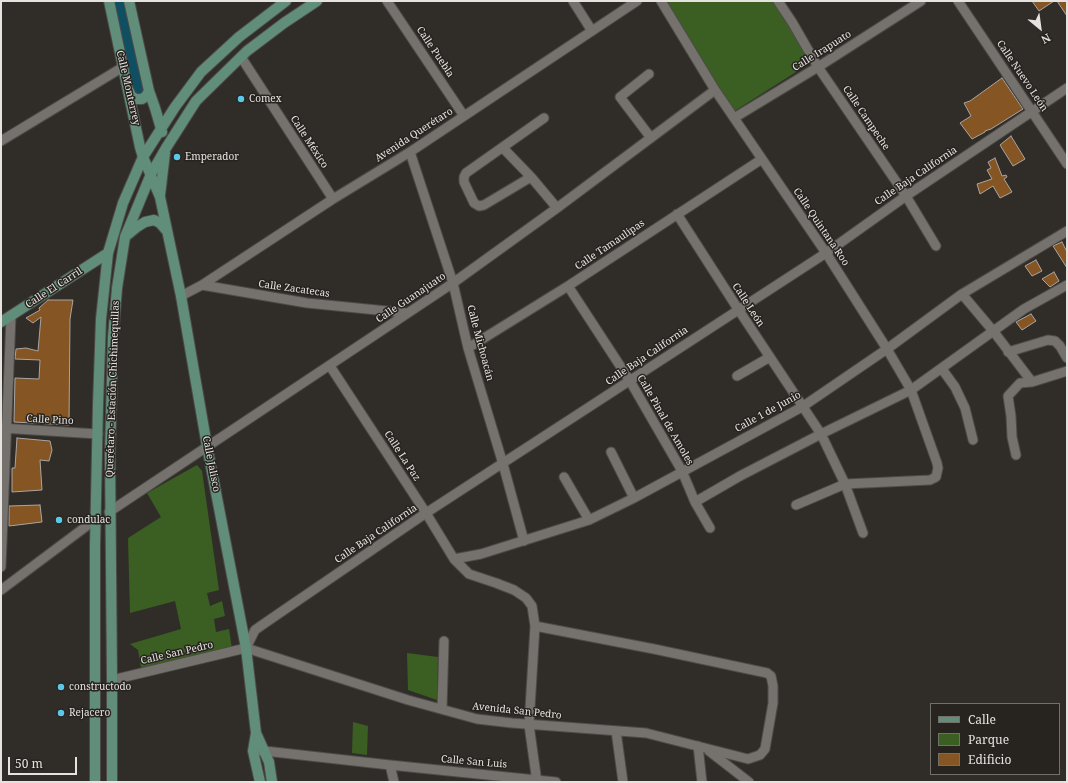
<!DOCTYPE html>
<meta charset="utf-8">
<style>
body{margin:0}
#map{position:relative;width:1068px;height:783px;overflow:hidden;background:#302d29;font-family:"Noto Serif",serif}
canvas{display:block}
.frame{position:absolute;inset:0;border:2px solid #e5e3e0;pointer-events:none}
.legend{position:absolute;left:930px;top:703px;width:130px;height:72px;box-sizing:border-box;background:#27231f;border:1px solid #73706c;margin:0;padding:5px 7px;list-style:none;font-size:12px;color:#e5e3e0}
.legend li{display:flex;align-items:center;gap:8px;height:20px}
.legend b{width:20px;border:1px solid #73706c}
.north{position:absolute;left:1020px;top:8px;width:40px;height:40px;-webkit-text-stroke:3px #27231f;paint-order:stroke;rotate:151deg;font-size:11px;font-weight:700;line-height:16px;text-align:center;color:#e5e3e0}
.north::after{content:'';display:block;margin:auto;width:14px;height:18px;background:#e5e3e0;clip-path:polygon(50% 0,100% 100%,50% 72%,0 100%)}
.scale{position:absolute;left:8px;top:757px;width:69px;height:18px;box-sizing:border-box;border:2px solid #e5e3e0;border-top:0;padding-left:5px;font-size:12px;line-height:14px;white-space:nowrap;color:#e5e3e0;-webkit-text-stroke:3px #27231f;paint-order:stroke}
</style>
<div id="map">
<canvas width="1068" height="783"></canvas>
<div class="frame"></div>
<ul class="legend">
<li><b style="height:5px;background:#618e7a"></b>Calle</li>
<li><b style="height:11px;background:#3b5e22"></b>Parque</li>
<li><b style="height:11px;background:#855623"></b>Edificio</li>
</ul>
<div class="north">N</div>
<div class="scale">50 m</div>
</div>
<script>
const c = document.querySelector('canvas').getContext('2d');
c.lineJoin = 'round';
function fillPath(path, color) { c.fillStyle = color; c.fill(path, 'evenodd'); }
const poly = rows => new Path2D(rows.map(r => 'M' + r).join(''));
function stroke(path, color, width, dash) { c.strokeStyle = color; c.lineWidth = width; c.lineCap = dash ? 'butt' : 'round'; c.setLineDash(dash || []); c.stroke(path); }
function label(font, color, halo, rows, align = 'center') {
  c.font = font + ' "Noto Serif",serif'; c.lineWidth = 3; c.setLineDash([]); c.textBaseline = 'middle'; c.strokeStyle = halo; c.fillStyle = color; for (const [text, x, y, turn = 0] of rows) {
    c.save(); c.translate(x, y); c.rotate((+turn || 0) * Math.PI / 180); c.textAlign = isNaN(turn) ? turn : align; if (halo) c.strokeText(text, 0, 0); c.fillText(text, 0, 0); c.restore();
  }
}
fillPath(poly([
 [662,1,777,1,815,60,733,112],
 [197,465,202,471,219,590,207,593,210,606,222,601,225,616,214,619,216,632,229,629,232,649,141,668,138,650,130,644,181,629,175,601,130,613,128,538,161,517,147,493],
 [407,653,438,657,437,700,408,690],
 [353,722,368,726,367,755,352,753]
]), '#3b5e22');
stroke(poly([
 [119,1,139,91]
]), '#104f62', 10);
const building = poly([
 [1032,1,1054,1,1039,11,1032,1],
 [1057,1,1067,1,1067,16,1057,1],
 [1002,78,1023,109,991,129,985,131,985,132,972,139,960,123,971,116,964,103,970,101,1002,78],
 [1011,136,1025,159,1013,166,1000,145,1011,136],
 [995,158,1002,176,1006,175,1007,177,1004,179,1012,192,1000,198,993,186,980,194,977,184,992,179,987,170,991,168,988,162,995,158],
 [1062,242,1067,252,1067,268,1053,246,1062,242],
 [1036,260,1042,271,1032,276,1025,266,1036,260],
 [1054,272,1059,281,1050,287,1042,279,1054,272],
 [48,300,73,300,70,319,69,425,14,422,15,378,39,379,40,360,15,359,16,349,26,348,38,351,41,317,33,323,26,318,40,310,39,308,48,300],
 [1031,314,1036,321,1022,330,1016,322,1031,314],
 [17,438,50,441,52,450,49,461,40,460,42,490,12,492,12,468,15,468,17,438],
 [40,505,42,522,9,526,9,506,40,505]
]);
fillPath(building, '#855623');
stroke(building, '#aaa5a1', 1);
const street = poly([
 [387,1,464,116],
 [573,1,592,31],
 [661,1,715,90,826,253,887,349,911,390,937,463,938,468,936,477,930,480,845,484,796,505],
 [778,1,792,22,818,67,906,196,936,246],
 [958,1,1067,164],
 [241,57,333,199],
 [649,74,620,97,651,138],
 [734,118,818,67,921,1],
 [1,141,123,67],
 [503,148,531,177,557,208],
 [410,152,453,283,468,348,503,464,524,541],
 [531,177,484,205,479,206,474,203,464,182,464,177,466,173,544,118],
 [677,214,738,309,821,434,845,484,863,533],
 [202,285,333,199,410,152,637,1],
 [568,286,630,381,682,471,695,502,710,528],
 [962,294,994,332,1032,382],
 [181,296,202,285,307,303,407,313],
 [468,348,568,286,762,159],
 [1008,352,1048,340,1055,341,1060,346,1067,358],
 [330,366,426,513,454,559,469,574,496,583,514,590,526,598,532,606,535,626,529,725,537,782],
 [942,369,955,387,965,408,973,440],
 [737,376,770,357],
 [1,428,98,434],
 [611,452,634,498],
 [1016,455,1012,437,1011,416,1008,396,1020,383,1032,382,1067,371],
 [564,477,589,520],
 [695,502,740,476,821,434,911,390,1024,309,1067,285],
 [109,512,453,283,557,208,715,90],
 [454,559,481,554,589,520,634,498,802,407,887,349,962,294,1067,231],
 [1,567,11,316],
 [1,590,96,519],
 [246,648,255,630,265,623,426,513,826,253,906,196,1067,88],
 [246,648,408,700,477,719,512,723,646,733,748,759,760,755,765,749,773,703,773,686,771,676,767,673,654,649,535,626],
 [112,680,246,648],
 [442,709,444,641],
 [616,731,623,782],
 [698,746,702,782],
 [253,751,265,751,390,765,556,782],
 [709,751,749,782],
 [390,765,394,782]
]);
const secondary = poly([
 [109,1,140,147,143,157,160,197,181,296,207,446,246,648,256,733,253,751,260,782],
 [129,1,149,91,155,108,162,132],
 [129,91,131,96,136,99,142,99,146,96,149,91],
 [160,195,165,153],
 [126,236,137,227,145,222,154,220,160,223,166,230],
 [1,322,108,253],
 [256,733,269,762,272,782],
 [95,782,95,546,98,405,101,319,108,253,123,203,143,157,175,107,201,72,239,37,286,1],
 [112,782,112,680,110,454,113,338,117,288,125,237,151,174,166,148,196,101,247,51,284,23,317,1]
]);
stroke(street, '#4d4b48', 11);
stroke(secondary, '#4d4b48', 12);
stroke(street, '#75716c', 9);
stroke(secondary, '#618e7a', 10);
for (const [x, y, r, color] of [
 [241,99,4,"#5bc8e7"],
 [177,157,4,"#5bc8e7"],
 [59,520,4,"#5bc8e7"],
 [61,687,4,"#5bc8e7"],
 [61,713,4,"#5bc8e7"]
]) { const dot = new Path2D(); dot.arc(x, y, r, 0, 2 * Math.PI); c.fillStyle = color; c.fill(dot); stroke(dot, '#27231f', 1.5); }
label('10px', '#e5e3e0', '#27231f', [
 ["Calle Irapuato",822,51,-32],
 ["Calle Puebla",435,52,56],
 ["Calle Nuevo León",1022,76,56],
 ["Calle Monterrey",128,88,77],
 ["Calle Campeche",866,118,56],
 ["Avenida Querétaro",414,135,-33],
 ["Calle México",309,142,57],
 ["Calle Baja California",916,176,-34],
 ["Calle Quintana Roo",821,227,56],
 ["Calle Tamaulipas",610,245,-34],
 ["Calle El Carril",54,288,-33],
 ["Calle Zacatecas",294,289,8],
 ["Calle Guanajuato",411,298,-34],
 ["Calle León",748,305,57],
 ["Calle Michoacán",480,343,75],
 ["Calle Baja California",647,356,-34],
 ["Querétaro - Estación Chichimequillas",113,389,-88],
 ["Calle 1 de Junio",768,412,-29],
 ["Calle Pino",50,420,3],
 ["Calle Pinal de Amoles",665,420,60],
 ["Calle La Paz",402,456,57],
 ["Calle Jalisco",211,464,79],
 ["Calle Baja California",376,534,-34],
 ["Calle San Pedro",177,653,-13],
 ["Avenida San Pedro",517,711,6],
 ["Calle San Luis",474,762,5]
]);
label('10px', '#e5e3e0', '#27231f', [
 ["Comex",249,99],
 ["Emperador",185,157],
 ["condulac",67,520],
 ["constructodo",69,687],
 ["Rejacero",69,713]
], 'left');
</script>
